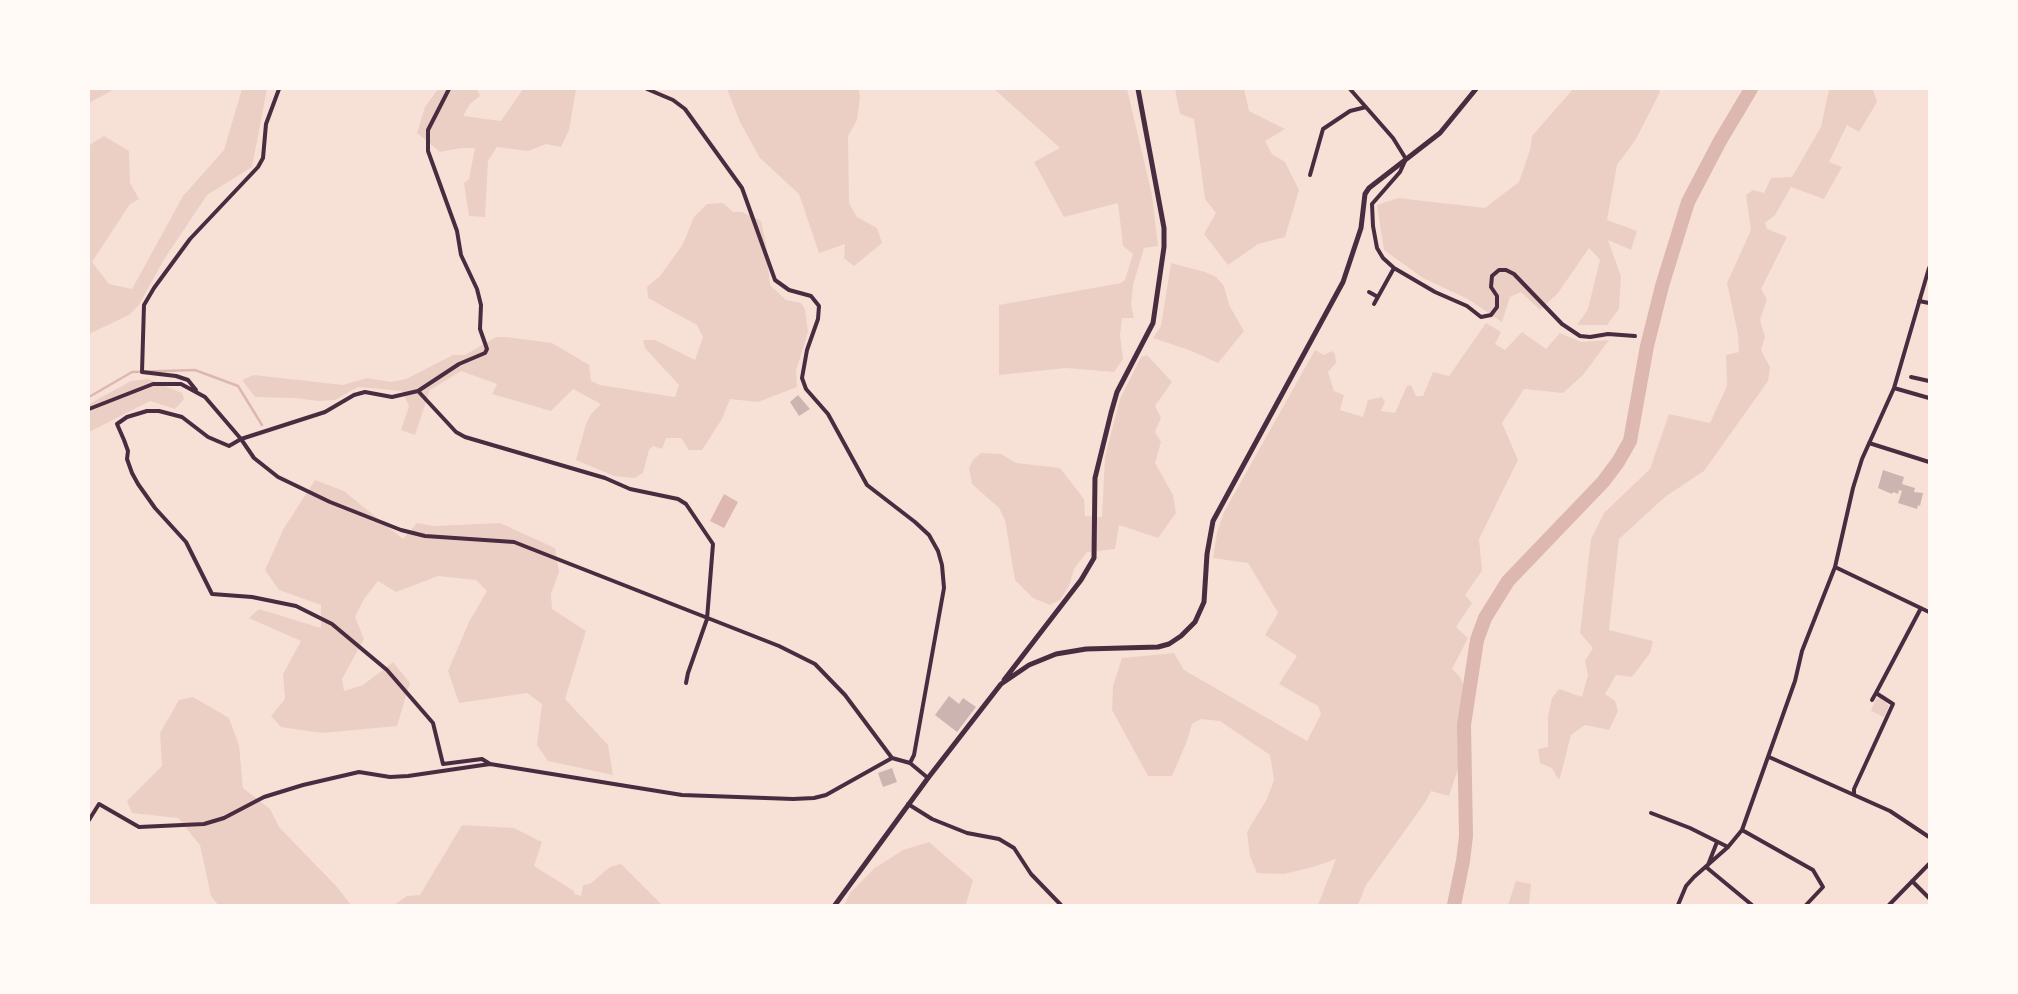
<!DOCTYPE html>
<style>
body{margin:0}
#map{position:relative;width:2018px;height:994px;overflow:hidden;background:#f7e1d7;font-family:Lato,sans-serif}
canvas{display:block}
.frame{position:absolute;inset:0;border:90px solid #fffaf5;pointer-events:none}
</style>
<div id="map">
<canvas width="2018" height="994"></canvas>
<div class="frame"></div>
</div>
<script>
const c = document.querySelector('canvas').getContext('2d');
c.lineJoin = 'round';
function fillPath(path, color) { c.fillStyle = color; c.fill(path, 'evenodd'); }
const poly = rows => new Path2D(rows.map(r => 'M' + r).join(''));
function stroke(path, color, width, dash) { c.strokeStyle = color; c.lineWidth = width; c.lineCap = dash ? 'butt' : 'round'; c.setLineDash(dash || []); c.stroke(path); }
fillPath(poly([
 [89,89,115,89,89,103],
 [242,89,267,89,252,167,207,195,163,261,139,305,129,315,89,334,89,148,91,144,104,136,129,151,130,183,139,199,130,204,92,262,109,284,132,289,183,196,224,150],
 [438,89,477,89,480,96,470,104,463,116,501,121,523,89,576,89,569,130,561,147,546,144,528,151,497,147,488,161,485,217,469,216,464,183,469,179,475,148,461,148,440,152,417,133,425,107],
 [727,89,859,89,860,97,857,120,848,136,849,203,857,217,877,228,882,243,854,266,844,258,845,244,819,253,799,194,760,158,740,122],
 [994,89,1127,89,1152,195,1158,246,1144,248,1133,285,1131,305,1134,318,1122,318,1120,335,1123,359,1114,372,1066,368,999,375,999,305,1121,283,1125,280,1133,254,1123,246,1118,203,1064,217,1034,162,1060,148],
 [1175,89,1244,89,1249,111,1285,129,1265,141,1272,154,1285,162,1299,190,1285,237,1258,244,1228,265,1204,234,1216,213,1205,199,1194,119,1180,114],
 [1573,89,1659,89,1660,92,1636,139,1617,165,1607,220,1637,231,1631,250,1608,240,1621,277,1619,309,1607,325,1577,325,1588,309,1600,260,1589,248,1558,293,1540,310,1521,292,1510,297,1502,322,1468,299,1423,278,1384,250,1377,205,1398,198,1485,208,1519,182,1530,150,1532,136],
 [1829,89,1873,89,1877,102,1859,132,1847,125,1829,162,1842,167,1824,199,1791,187,1775,215,1765,223,1767,229,1787,237,1761,289,1767,299,1760,320,1765,337,1761,350,1770,367,1768,381,1704,471,1665,497,1619,539,1609,630,1653,641,1650,653,1632,677,1616,675,1605,694,1615,701,1618,711,1609,730,1585,725,1571,735,1560,778,1558,779,1552,768,1540,763,1538,749,1548,747,1548,716,1552,698,1559,689,1582,697,1588,675,1585,661,1593,648,1580,633,1591,539,1604,513,1650,469,1669,414,1710,423,1727,386,1726,355,1739,352,1738,334,1727,283,1751,230,1746,195,1753,190,1764,193,1771,178,1792,177,1821,127],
 [723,203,733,212,742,212,761,221,766,244,770,285,786,300,801,303,805,309,808,332,796,371,797,387,758,402,730,399,722,419,702,450,689,450,681,438,666,438,662,449,653,446,649,450,643,473,634,478,614,476,576,460,586,424,591,414,601,404,573,389,551,411,492,394,497,384,461,371,430,390,415,435,401,430,409,406,402,391,358,387,335,400,319,401,294,398,255,397,242,380,254,375,343,385,367,378,391,382,406,379,453,355,465,355,496,337,506,337,552,343,589,365,591,381,600,385,675,397,679,385,645,348,643,340,655,340,695,360,703,337,697,325,648,298,647,287,660,276,683,244,694,217,707,204],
 [1171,263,1205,272,1216,277,1224,286,1229,305,1244,331,1218,363,1189,350,1153,338,1161,326],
 [1486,323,1501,332,1495,344,1505,350,1522,332,1546,349,1560,333,1581,342,1609,340,1583,375,1563,393,1524,389,1502,423,1518,460,1479,539,1482,571,1465,595,1472,603,1456,627,1468,638,1452,669,1460,677,1465,689,1460,712,1460,763,1449,796,1431,791,1426,801,1366,885,1358,905,1318,905,1336,859,1313,867,1284,874,1257,873,1250,856,1247,832,1267,799,1274,780,1270,755,1220,721,1201,719,1192,724,1187,741,1172,776,1148,776,1112,710,1113,686,1122,658,1174,653,1184,670,1307,741,1321,714,1318,706,1279,684,1297,656,1265,635,1278,613,1248,563,1213,558,1217,533,1224,512,1315,350,1324,355,1332,351,1335,354,1336,363,1328,372,1334,391,1344,395,1340,410,1363,417,1368,400,1382,397,1385,402,1381,411,1395,413,1407,386,1411,385,1416,396,1423,396,1433,372,1449,376],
 [1147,355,1172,382,1155,406,1161,418,1155,432,1161,442,1155,463,1173,495,1176,513,1158,538,1119,525,1115,549,1087,552,1074,569,1069,586,1060,600,1050,605,1033,598,1015,580,1005,520,999,508,972,484,969,468,973,460,981,453,1001,454,1016,463,1060,468,1084,499,1085,516,1102,517,1105,457,1120,399,1141,357],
 [148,379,182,393,184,399,175,409,150,401,89,432,89,404,131,381],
 [315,480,344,491,403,539,417,523,434,526,500,523,555,548,559,572,551,594,552,609,586,631,565,699,608,745,613,775,548,761,537,745,542,704,527,693,459,703,448,671,469,622,487,591,476,580,438,576,396,592,378,581,364,599,355,617,364,639,342,679,344,691,363,685,393,662,410,683,397,726,322,733,281,727,271,716,285,699,283,674,301,641,249,618,259,609,321,628,321,605,279,590,265,570,284,528],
 [193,697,229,718,239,745,243,788,270,809,279,827,337,887,351,905,218,905,211,896,200,845,178,818,132,813,127,801,162,766,160,733,179,700],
 [1880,697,1889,706,1884,717,1871,711,1876,698],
 [462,825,514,828,542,842,534,866,574,891,574,894,581,896,583,885,590,884,610,867,621,864,662,905,394,905,407,896,420,895],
 [929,842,973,880,966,904,844,905,850,893,875,868,903,850],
 [1516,881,1531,884,1529,905,1508,905]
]), '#ebcfc5');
fillPath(poly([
 [724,494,738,502,724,528,710,521]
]), '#dcb8b0');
stroke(poly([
 [89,397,132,372,195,370,238,386,262,425]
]), '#dcb8b0', 2.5);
stroke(poly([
 [1454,905,1463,861,1466,836,1464,725,1477,640,1485,618,1508,581,1603,482,1618,462,1630,441,1647,346,1662,286,1688,202,1720,141,1751,89]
]), '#dcb8b0', 14);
fillPath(poly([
 [798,395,810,409,799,416,790,402],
 [1883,470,1904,477,1902,484,1915,488,1914,492,1923,493,1920,506,1918,505,1917,509,1898,503,1902,491,1899,490,1898,494,1893,492,1892,494,1878,488],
 [949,696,959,704,963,698,976,707,957,732,935,715],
 [892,768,897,782,883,787,878,773]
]), '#ccb4b1');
stroke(poly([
 [449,89,428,130,428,151,457,231,461,255,477,289,481,305,480,329,487,349,485,353,459,364,418,391,392,397,365,392,354,395,325,412,241,439,229,446,208,437,182,417,159,411,147,411,127,417,117,424,124,440,128,451,127,459,132,473,138,484,155,508,186,542,212,594,252,597,296,606,332,624,387,670,433,723,443,764,482,759,490,764,682,795,793,799,814,798,826,795,892,758],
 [647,89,673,100,685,109,742,188,775,280,789,290,811,296,819,306,818,319,807,350,802,378,806,389,828,414,867,485,915,522,929,535,938,551,942,565,944,588,914,755,910,763],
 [1350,89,1393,138,1406,159,1400,172,1372,204,1373,226,1377,248,1383,258,1394,268,1435,292,1467,306,1481,317,1491,315,1497,307,1497,296,1491,287,1492,276,1499,270,1506,270,1514,274,1562,324,1580,336,1590,337,1608,334,1635,336],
 [1310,175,1323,129,1350,111,1366,107],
 [1369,292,1378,297],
 [1919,301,1929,303],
 [1374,304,1394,268],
 [1911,377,1929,381],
 [1894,388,1929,398],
 [196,390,188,380,176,376,142,372,144,305,154,288,190,239,258,167,263,158,266,124,279,89],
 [418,391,456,432,465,437,605,478,630,489,678,499,686,504,713,544,707,619,688,673,686,683],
 [89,409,153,384,181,384,205,397,241,439,254,458,278,477,330,502,401,530,425,536,514,542,779,646,815,664,845,695,892,758,910,763,928,778],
 [1869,443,1929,462],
 [1835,567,1929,612],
 [1872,700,1876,693],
 [1769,757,1890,811,1929,837],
 [1854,794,1854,789,1893,704,1876,693,1921,608],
 [908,804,932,819,967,833,999,839,1014,848,1031,874,1061,905],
 [1651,813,1690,828,1728,847],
 [89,820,99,804,139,827,204,824,224,818,264,797,303,785,359,772,390,777,408,776,490,764],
 [1742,830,1813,870,1823,887,1806,905],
 [1708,865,1717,842],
 [1706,867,1752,905],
 [1912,881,1929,898],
 [1678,905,1686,886,1694,877,1728,847,1742,830,1795,681,1802,651,1835,567,1853,488,1862,459,1894,388,1929,268],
 [1889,905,1929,864]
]), '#4a2c40', 4);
stroke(poly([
 [1004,680,1081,580,1094,558,1095,478,1111,413,1117,392,1153,323,1164,247,1164,228,1138,89],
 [835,905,928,778,1001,684,1029,665,1056,654,1086,649,1158,647,1169,644,1181,636,1195,622,1204,602,1207,554,1213,521,1343,282,1361,228,1365,194,1369,188,1440,133,1476,89]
]), '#4a2c40', 5);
</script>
